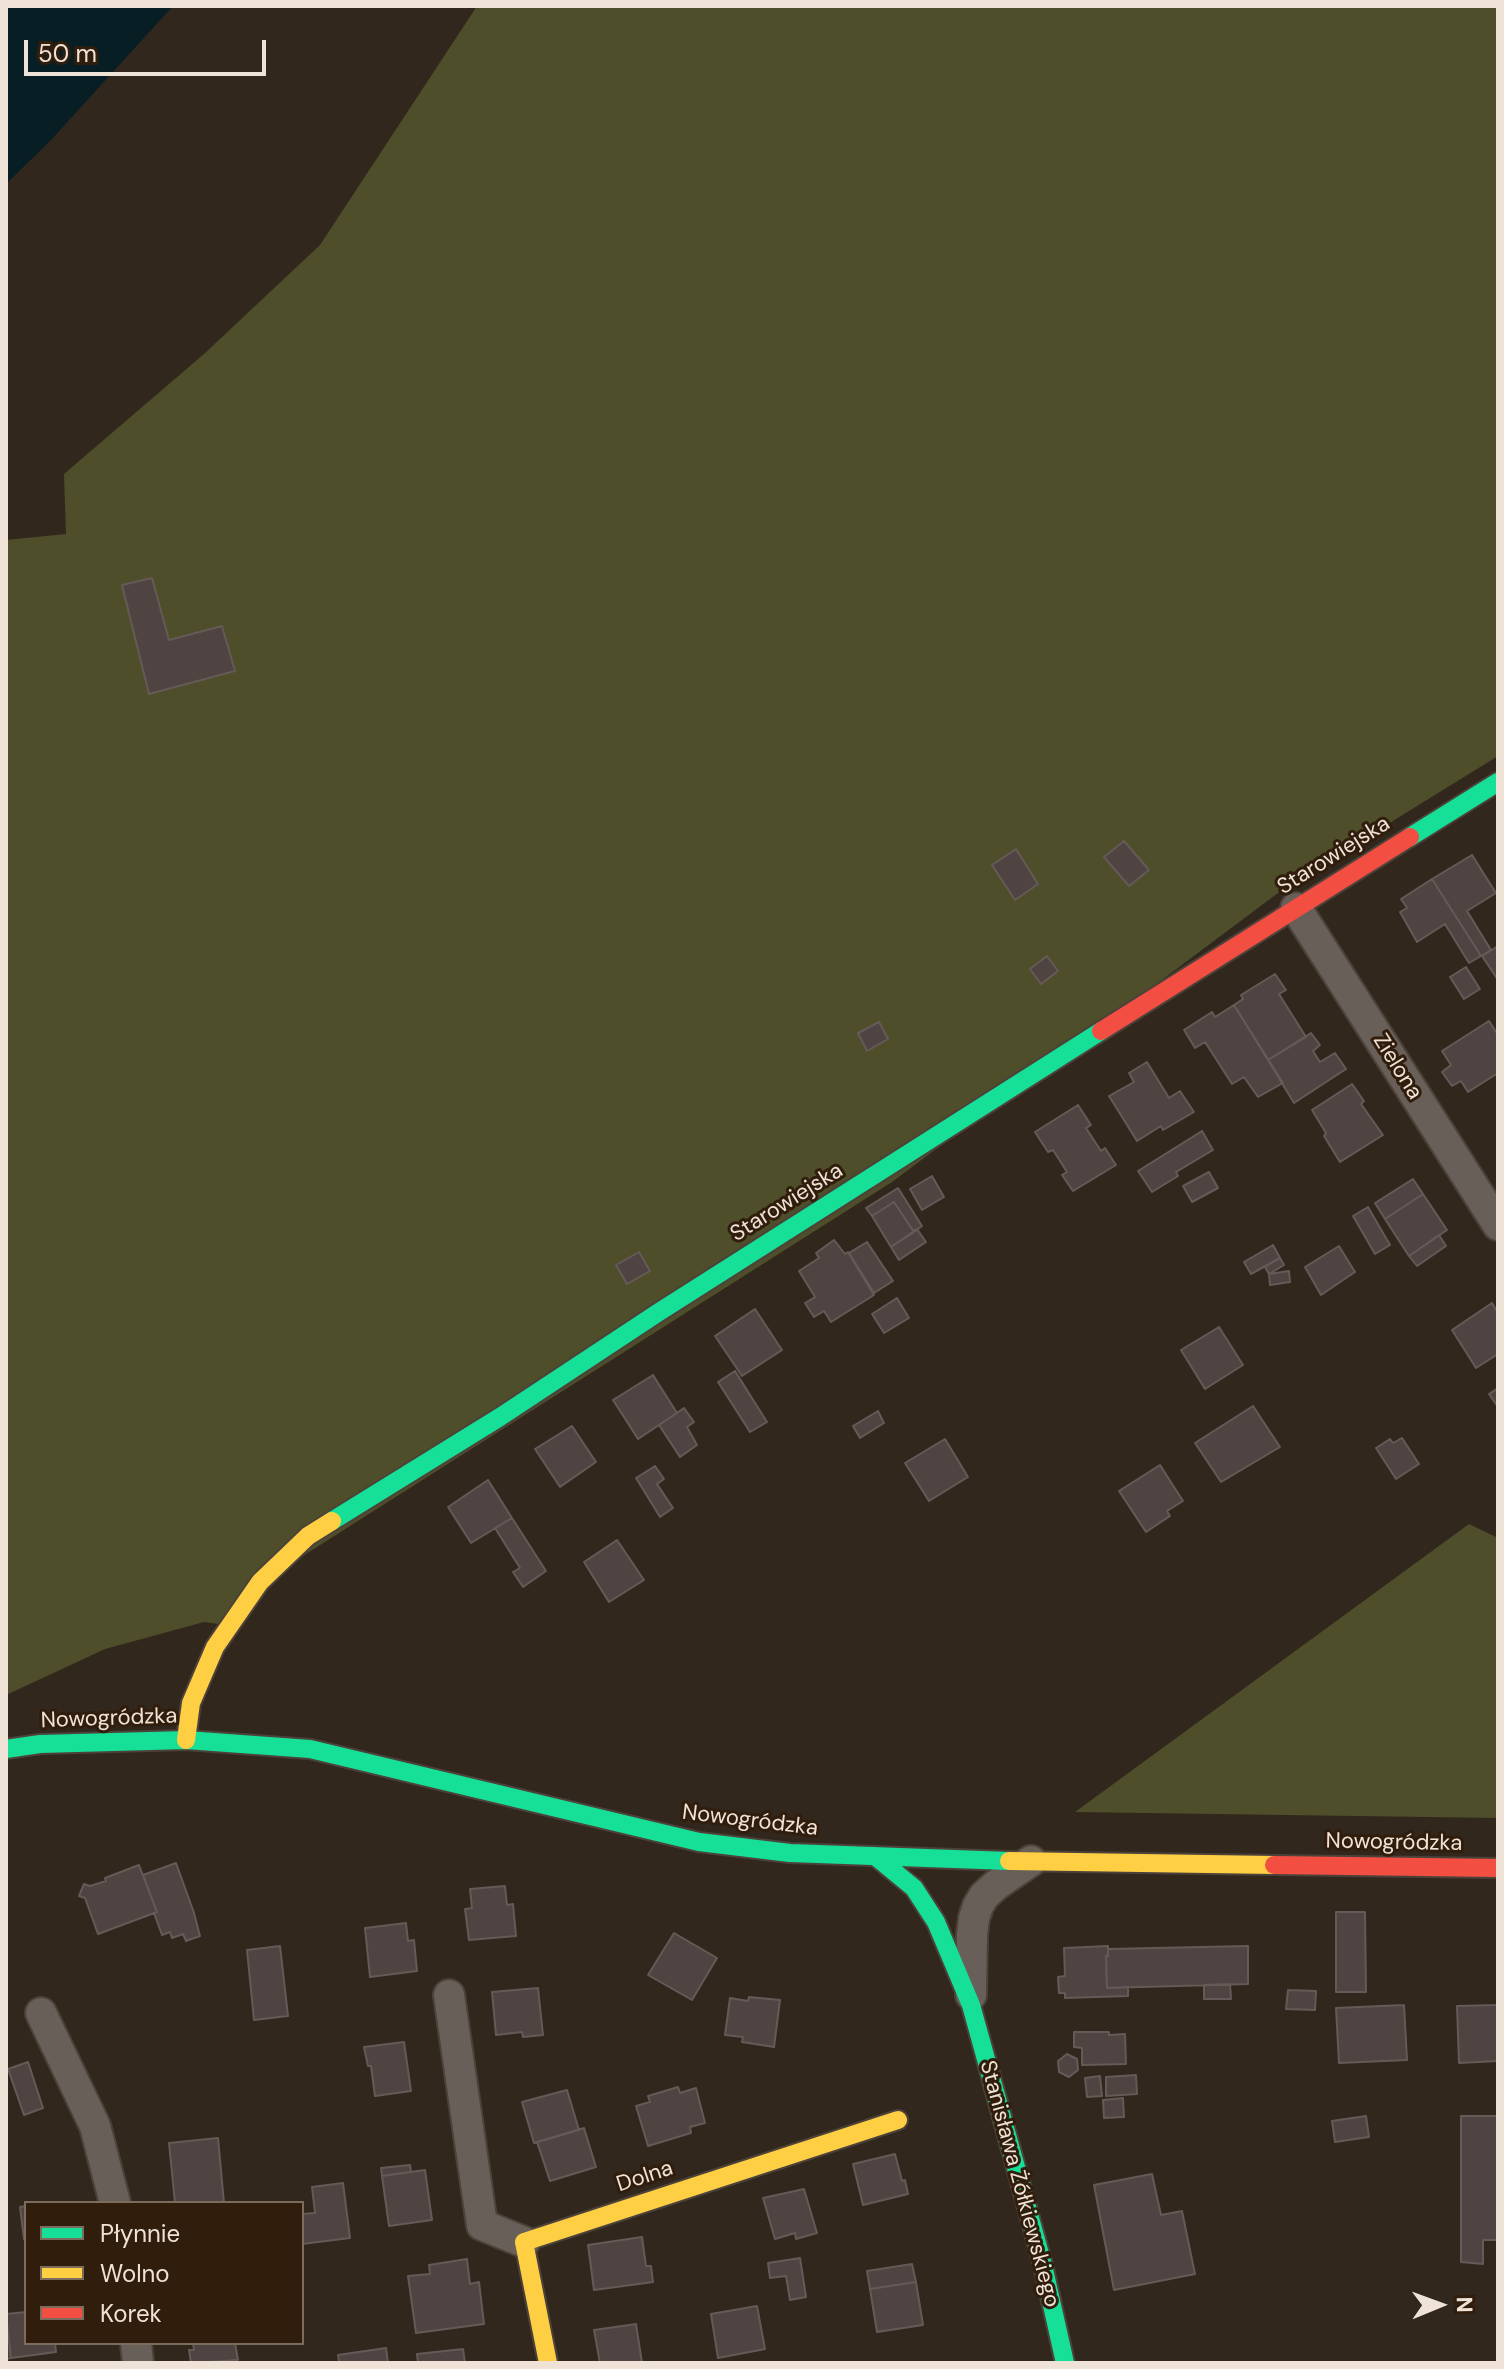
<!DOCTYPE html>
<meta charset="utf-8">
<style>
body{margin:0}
#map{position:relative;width:1504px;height:2369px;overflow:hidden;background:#32271d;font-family:"DM Sans",sans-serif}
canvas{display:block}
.frame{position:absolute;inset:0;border:8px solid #efe2d7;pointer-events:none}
.legend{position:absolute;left:24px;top:2201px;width:280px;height:144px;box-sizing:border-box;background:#301d0c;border:2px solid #7c6c5d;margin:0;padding:10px 14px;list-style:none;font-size:24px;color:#efe2d7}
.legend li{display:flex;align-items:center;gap:16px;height:40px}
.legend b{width:40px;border:2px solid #7c6c5d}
.north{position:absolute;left:1400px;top:2265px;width:80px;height:80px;-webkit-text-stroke:6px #301d0c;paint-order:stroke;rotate:89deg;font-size:22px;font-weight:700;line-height:32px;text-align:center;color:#efe2d7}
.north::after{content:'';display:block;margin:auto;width:28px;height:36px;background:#efe2d7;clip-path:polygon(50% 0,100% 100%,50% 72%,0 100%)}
.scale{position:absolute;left:24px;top:40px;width:242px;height:36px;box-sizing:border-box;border:4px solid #efe2d7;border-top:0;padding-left:10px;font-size:24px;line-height:28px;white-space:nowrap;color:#efe2d7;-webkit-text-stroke:6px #301d0c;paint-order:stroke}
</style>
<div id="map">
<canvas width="1504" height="2369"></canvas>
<div class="frame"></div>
<ul class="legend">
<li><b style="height:10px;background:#16e098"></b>Płynnie</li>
<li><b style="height:10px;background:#ffcf43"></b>Wolno</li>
<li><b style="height:10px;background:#f24e42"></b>Korek</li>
</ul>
<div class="north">N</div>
<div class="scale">50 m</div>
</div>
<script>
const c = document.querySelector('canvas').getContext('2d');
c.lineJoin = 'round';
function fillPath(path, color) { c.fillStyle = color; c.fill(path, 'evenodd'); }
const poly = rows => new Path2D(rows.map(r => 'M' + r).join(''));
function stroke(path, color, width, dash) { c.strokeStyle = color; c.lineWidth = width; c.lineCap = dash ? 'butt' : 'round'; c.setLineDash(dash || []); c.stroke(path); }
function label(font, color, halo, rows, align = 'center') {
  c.font = font + ' "DM Sans",sans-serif'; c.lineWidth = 6; c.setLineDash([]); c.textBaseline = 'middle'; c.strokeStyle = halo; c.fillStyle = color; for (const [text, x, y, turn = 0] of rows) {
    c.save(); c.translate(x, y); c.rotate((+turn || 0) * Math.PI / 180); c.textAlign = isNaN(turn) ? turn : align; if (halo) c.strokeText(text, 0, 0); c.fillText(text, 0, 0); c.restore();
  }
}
fillPath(poly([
 [477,6,1498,6,1498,756,1286,887,892,1182,268,1578,226,1625,204,1622,105,1649,6,1695,6,540,66,534,64,474,204,354,320,245],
 [1469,1524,1498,1538,1498,1818,1075,1812]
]), '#4e4e2b');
fillPath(poly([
 [6,6,173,6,51,140,6,184]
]), '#071e24');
const building = poly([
 [152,578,169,640,222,626,235,671,149,694,122,585,152,578],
 [1124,841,1149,870,1129,886,1104,857,1124,841],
 [1016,849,1038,884,1015,900,992,865,1016,849],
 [1472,855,1496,893,1467,911,1491,950,1481,956,1432,879,1472,855],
 [1432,879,1481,956,1469,963,1445,924,1417,942,1400,912,1407,908,1401,899,1432,879],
 [1498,946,1498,980,1482,956,1498,946],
 [1047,956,1058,971,1041,984,1030,969,1047,956],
 [1466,967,1480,989,1464,999,1450,977,1466,967],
 [1275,974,1286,990,1279,994,1306,1037,1268,1060,1234,1005,1243,999,1241,995,1275,974],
 [1234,1005,1283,1083,1258,1097,1244,1077,1232,1084,1205,1042,1195,1048,1184,1030,1212,1012,1215,1017,1234,1005],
 [1489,1021,1498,1035,1498,1073,1468,1092,1461,1081,1452,1086,1442,1072,1451,1065,1442,1051,1489,1021],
 [879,1022,888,1039,867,1051,858,1033,879,1022],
 [1311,1033,1320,1045,1313,1051,1320,1062,1335,1053,1346,1069,1294,1103,1268,1060,1311,1033],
 [1147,1062,1169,1098,1180,1091,1194,1112,1163,1130,1161,1126,1137,1141,1109,1096,1134,1082,1129,1073,1147,1062],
 [1352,1084,1364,1101,1361,1104,1383,1135,1340,1162,1324,1136,1326,1133,1312,1110,1352,1084],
 [1078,1105,1091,1125,1086,1128,1101,1151,1105,1148,1116,1165,1073,1191,1062,1175,1067,1172,1053,1150,1048,1152,1035,1132,1078,1105],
 [1202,1131,1213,1150,1176,1172,1178,1176,1152,1192,1138,1171,1202,1131],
 [1209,1172,1218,1188,1192,1202,1183,1186,1209,1172],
 [932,1176,944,1197,922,1210,910,1189,932,1176],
 [1413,1179,1423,1194,1385,1219,1375,1203,1413,1179],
 [898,1188,922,1226,914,1232,894,1202,872,1216,866,1208,898,1188],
 [1423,1194,1447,1230,1409,1256,1385,1219,1423,1194],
 [894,1202,914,1232,891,1247,872,1216,894,1202],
 [1368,1207,1390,1245,1375,1254,1353,1216,1368,1207],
 [917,1229,926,1242,899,1260,891,1247,917,1229],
 [1439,1235,1446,1246,1417,1266,1409,1256,1439,1235],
 [834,1240,845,1254,848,1252,874,1295,831,1322,824,1311,814,1317,805,1303,815,1297,799,1271,819,1258,816,1253,834,1240],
 [867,1242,893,1281,874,1293,849,1253,867,1242],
 [1273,1245,1280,1258,1251,1274,1244,1262,1273,1245],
 [1339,1246,1355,1272,1321,1295,1305,1267,1339,1246],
 [639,1252,650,1271,627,1284,616,1265,639,1252],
 [1280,1258,1284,1265,1269,1274,1265,1267,1280,1258],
 [1289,1271,1290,1282,1270,1285,1269,1274,1289,1271],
 [897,1298,909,1318,884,1333,872,1314,897,1298],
 [1492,1303,1498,1313,1498,1354,1476,1368,1452,1330,1492,1303],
 [755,1309,782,1350,742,1376,715,1336,755,1309],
 [1219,1327,1243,1365,1205,1389,1181,1350,1219,1327],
 [735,1371,767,1422,750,1432,718,1382,735,1371],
 [653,1375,677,1413,638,1439,613,1400,653,1375],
 [1498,1388,1498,1407,1489,1394,1498,1388],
 [1253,1406,1280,1447,1221,1482,1195,1443,1253,1406],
 [684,1408,694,1422,687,1427,697,1445,680,1457,659,1425,684,1408],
 [878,1411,884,1423,860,1438,853,1426,878,1411],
 [572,1426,596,1462,560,1487,535,1449,572,1426],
 [1402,1438,1419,1464,1396,1479,1376,1448,1390,1439,1393,1443,1402,1438],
 [945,1439,968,1477,929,1501,905,1463,945,1439],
 [1160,1465,1183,1501,1167,1511,1170,1516,1146,1532,1119,1491,1160,1465],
 [655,1466,664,1479,657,1484,673,1508,660,1517,636,1478,655,1466],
 [488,1480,512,1518,471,1543,448,1507,488,1480],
 [512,1518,546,1571,523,1587,513,1572,520,1568,495,1528,512,1518],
 [617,1540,644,1580,609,1602,584,1562,617,1540],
 [176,1863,194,1913,200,1936,186,1941,183,1934,172,1938,170,1932,162,1935,154,1913,157,1912,143,1875,176,1863],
 [139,1865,157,1912,98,1934,85,1898,79,1896,84,1884,90,1886,106,1881,105,1878,139,1865],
 [505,1886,507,1905,513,1904,516,1936,469,1940,465,1909,472,1908,470,1889,505,1886],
 [1336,1912,1365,1912,1366,1992,1336,1992,1336,1912],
 [406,1923,408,1941,414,1940,417,1971,370,1977,365,1928,406,1923],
 [674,1933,717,1958,692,2000,648,1975,674,1933],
 [280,1946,288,2016,254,2020,247,1950,280,1946],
 [1108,1946,1108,1956,1106,1956,1107,1988,1128,1987,1128,1996,1065,1998,1065,1993,1059,1993,1058,1977,1065,1976,1064,1948,1108,1946],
 [1248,1946,1248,1984,1107,1988,1106,1956,1108,1956,1108,1949,1248,1946],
 [1230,1984,1231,1999,1204,1999,1204,1985,1230,1984],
 [538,1988,543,2035,523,2037,522,2032,496,2035,492,1992,538,1988],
 [1288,1990,1316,1991,1315,2010,1286,2009,1288,1990],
 [749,1997,780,2000,774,2047,742,2042,743,2037,725,2035,730,1998,748,2001,749,1997],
 [1404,2005,1407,2060,1339,2063,1336,2008,1404,2005],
 [1498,2005,1498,2061,1459,2063,1457,2006,1498,2005],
 [1074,2032,1109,2032,1109,2035,1125,2034,1126,2064,1082,2065,1082,2048,1074,2047,1074,2032],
 [404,2042,411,2091,375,2096,371,2066,368,2066,364,2047,404,2042],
 [1067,2054,1077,2059,1078,2070,1069,2077,1059,2072,1058,2061,1067,2054],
 [28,2062,43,2108,24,2115,8,2069,28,2062],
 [1136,2075,1137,2094,1106,2096,1106,2077,1136,2075],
 [1100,2076,1102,2096,1087,2097,1085,2078,1100,2076],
 [678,2087,680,2093,696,2088,705,2123,690,2127,691,2133,648,2146,636,2106,650,2102,648,2096,678,2087],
 [567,2090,579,2130,534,2143,522,2102,567,2090],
 [1123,2098,1124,2117,1104,2118,1103,2100,1123,2098],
 [1366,2116,1369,2137,1335,2142,1332,2121,1366,2116],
 [1461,2116,1498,2116,1498,2240,1483,2240,1483,2264,1461,2262,1461,2116],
 [584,2128,596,2167,550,2181,537,2142,584,2128],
 [218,2138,224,2203,175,2203,169,2143,218,2138],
 [895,2154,902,2181,905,2180,908,2194,863,2205,853,2164,895,2154],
 [410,2165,411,2172,382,2176,381,2168,410,2165],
 [425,2170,432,2220,389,2226,382,2176,425,2170],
 [1152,2174,1161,2215,1182,2211,1195,2274,1114,2290,1094,2185,1152,2174],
 [343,2183,350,2238,302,2244,302,2214,315,2213,312,2187,343,2183],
 [804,2189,817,2233,796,2239,795,2233,775,2239,763,2198,804,2189],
 [26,2206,26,2239,24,2239,20,2207,26,2206],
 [642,2237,646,2266,651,2266,653,2282,594,2290,588,2245,642,2237],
 [800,2258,806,2297,790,2300,786,2276,770,2278,768,2263,800,2258],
 [467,2259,470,2284,479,2282,484,2324,416,2333,408,2276,430,2274,429,2265,467,2259],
 [912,2264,916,2282,870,2289,867,2271,912,2264],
 [916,2282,923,2325,877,2332,870,2289,916,2282],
 [757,2306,765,2349,718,2358,711,2314,757,2306],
 [26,2312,26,2343,55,2343,56,2352,11,2358,6,2314,26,2312],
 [6,2315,11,2358,6,2359,6,2315],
 [636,2324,642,2363,600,2363,594,2330,636,2324],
 [193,2343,235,2343,238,2360,191,2363,189,2350,194,2350,193,2343],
 [386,2348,388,2363,339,2363,338,2355,386,2348],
 [463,2349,465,2363,418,2363,417,2354,463,2349]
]);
fillPath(building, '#4f4441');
stroke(building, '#655a57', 2);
const street = poly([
 [1296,908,1498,1225],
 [449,1995,482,2225,524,2242],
 [971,1995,972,1935,974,1918,978,1906,984,1896,996,1885,1031,1861],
 [41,2013,95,2126,115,2203],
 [136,2343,138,2363]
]);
const fast = poly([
 [1410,837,1498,782],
 [332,1521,500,1417,659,1312,1101,1031],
 [6,1749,40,1744,186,1740,310,1749,699,1842,790,1853,1009,1861],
 [875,1856,914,1888,936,1922,971,2005,1043,2265,1065,2363]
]);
const slow = poly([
 [186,1740,191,1703,215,1647,260,1582,308,1536,332,1521],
 [1009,1861,1274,1865],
 [548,2363,524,2242,898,2120]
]);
const jam = poly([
 [1101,1031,1410,837],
 [1274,1865,1498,1868]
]);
stroke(street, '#4c423a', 34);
stroke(fast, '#4c423a', 22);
stroke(slow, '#4c423a', 22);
stroke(jam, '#4c423a', 22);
stroke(street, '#685f58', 30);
stroke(fast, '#16e098', 18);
stroke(slow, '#ffcf43', 18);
stroke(jam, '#f24e42', 18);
label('22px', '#efe2d7', '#301d0c', [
 ["Starowiejska",1334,856,-32],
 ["Zielona",1397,1067,58],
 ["Starowiejska",787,1203,-32],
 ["Nowogródzka",109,1719,-2],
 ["Nowogródzka",750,1821,7],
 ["Nowogródzka",1394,1843,1],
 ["Dolna",645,2177,-18],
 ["Stanisława Żółkiewskiego",1019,2184,75]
]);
</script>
